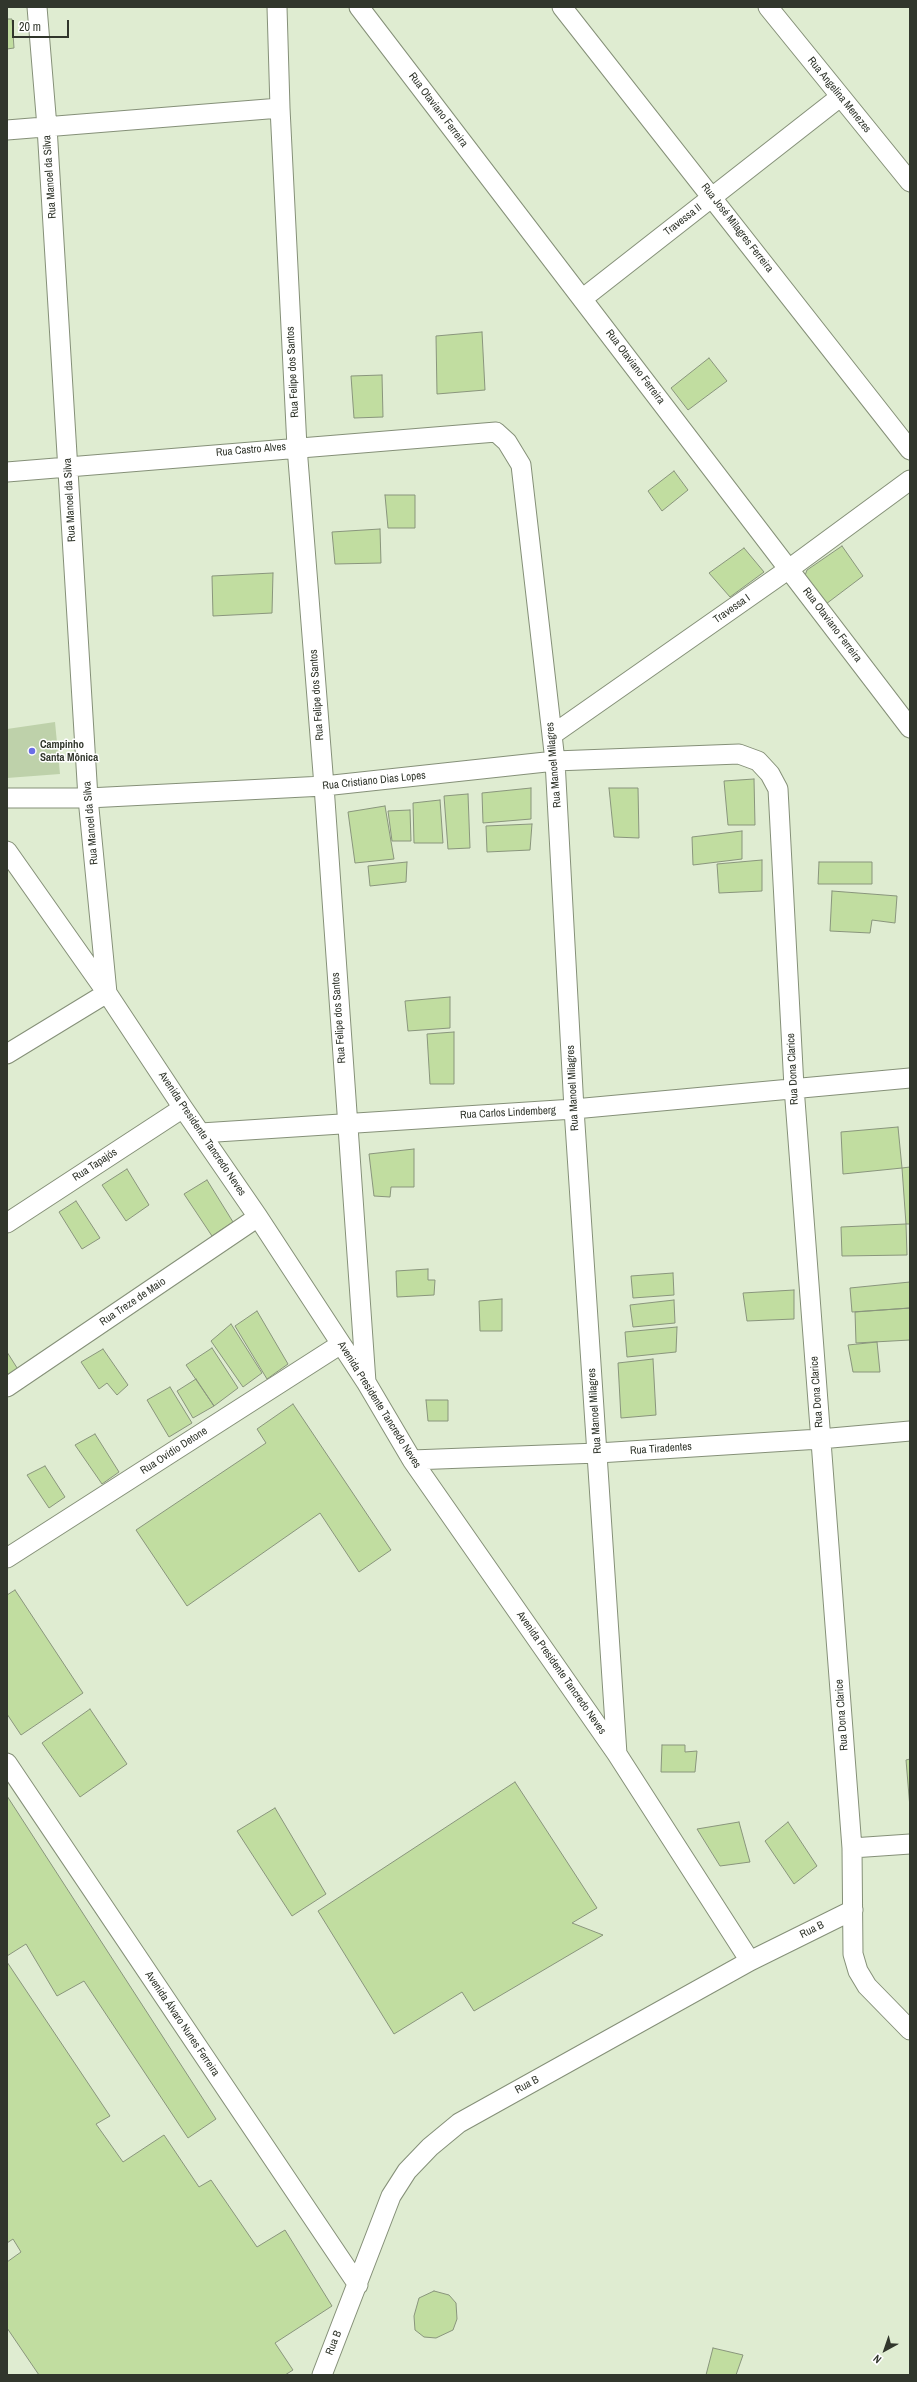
<!DOCTYPE html>
<meta charset="utf-8">
<style>
body{margin:0}
#map{position:relative;width:917px;height:2382px;overflow:hidden;background:#dfecd1;font-family:"Archivo Narrow",sans-serif}
canvas{display:block}
.frame{position:absolute;inset:0;border:8px solid #31362c;pointer-events:none}
.north{position:absolute;left:865px;top:2330px;width:40px;height:40px;-webkit-text-stroke:3px #fff;paint-order:stroke;rotate:220deg;font-size:11px;font-weight:700;line-height:16px;text-align:center;color:#31362c}
.north::after{content:'';display:block;margin:auto;width:14px;height:18px;background:#31362c;clip-path:polygon(50% 0,100% 100%,50% 72%,0 100%)}
.scale{position:absolute;left:12px;top:20px;width:57px;height:18px;box-sizing:border-box;border:2px solid #31362c;border-top:0;padding-left:5px;font-size:12px;line-height:14px;white-space:nowrap;color:#31362c;-webkit-text-stroke:3px #fff;paint-order:stroke}
</style>
<div id="map">
<canvas width="917" height="2382"></canvas>
<div class="frame"></div>
<div class="north">N</div>
<div class="scale">20 m</div>
</div>
<script>
const c = document.querySelector('canvas').getContext('2d');
c.lineJoin = 'round';
function fillPath(path, color) { c.fillStyle = color; c.fill(path, 'evenodd'); }
const poly = rows => new Path2D(rows.map(r => 'M' + r).join(''));
function stroke(path, color, width, dash) { c.strokeStyle = color; c.lineWidth = width; c.lineCap = dash ? 'butt' : 'round'; c.setLineDash(dash || []); c.stroke(path); }
function label(font, color, halo, rows, align = 'center') {
  c.font = font + ' "Archivo Narrow",sans-serif'; c.lineWidth = 3; c.setLineDash([]); c.textBaseline = 'middle'; c.strokeStyle = halo; c.fillStyle = color; for (const [text, x, y, turn = 0] of rows) {
    c.save(); c.translate(x, y); c.rotate((+turn || 0) * Math.PI / 180); c.textAlign = isNaN(turn) ? turn : align; if (halo) c.strokeText(text, 0, 0); c.fillText(text, 0, 0); c.restore();
  }
}
fillPath(poly([
 [55,722,60,774,7,778,7,729]
]), '#bed1aa');
const building = poly([
 [7,19,12,19,14,48,7,49,7,19],
 [482,332,485,390,437,394,436,336,482,332],
 [709,358,727,381,688,410,671,388,709,358],
 [382,375,383,417,354,418,351,376,382,375],
 [674,471,688,490,662,511,648,491,674,471],
 [385,495,415,495,415,528,388,528,385,495],
 [380,529,381,563,335,564,332,532,380,529],
 [842,546,863,576,822,607,804,578,807,570,842,546],
 [744,548,764,572,730,597,709,573,744,548],
 [273,573,272,613,213,616,212,576,273,573],
 [754,779,755,825,728,825,724,781,754,779],
 [531,788,531,819,483,823,482,793,531,788],
 [609,788,638,788,639,838,614,837,609,788],
 [468,794,470,848,448,849,444,796,468,794],
 [440,800,443,843,414,843,413,803,440,800],
 [385,806,394,859,355,863,348,812,385,806],
 [410,810,411,841,392,841,388,811,410,810],
 [532,824,530,850,487,852,486,826,532,824],
 [742,831,742,859,693,865,692,837,742,831],
 [762,860,762,891,719,893,717,864,762,860],
 [407,862,406,882,370,886,368,866,407,862],
 [819,862,872,862,872,884,818,884,819,862],
 [832,891,897,896,895,923,872,920,870,933,830,931,832,891],
 [450,997,450,1028,408,1031,405,1001,450,997],
 [454,1032,454,1084,430,1084,427,1034,454,1032],
 [898,1127,902,1168,843,1174,841,1132,898,1127],
 [414,1149,414,1187,391,1187,390,1197,374,1196,369,1154,414,1149],
 [910,1167,910,1224,906,1224,902,1168,910,1167],
 [127,1169,149,1205,126,1221,102,1185,127,1169],
 [207,1180,233,1222,212,1236,184,1194,207,1180],
 [76,1201,100,1238,82,1249,59,1212,76,1201],
 [906,1224,907,1255,842,1256,841,1227,906,1224],
 [428,1269,428,1280,435,1280,434,1295,397,1297,396,1271,428,1269],
 [673,1273,674,1295,633,1298,631,1276,673,1273],
 [910,1282,910,1308,852,1312,850,1288,910,1282],
 [794,1290,794,1319,747,1321,743,1293,794,1290],
 [502,1299,502,1331,480,1331,479,1301,502,1299],
 [674,1300,675,1323,633,1327,630,1305,674,1300],
 [910,1308,910,1340,856,1343,855,1312,910,1308],
 [257,1311,288,1364,267,1379,235,1326,257,1311],
 [231,1324,262,1373,243,1387,211,1341,231,1324],
 [677,1327,676,1352,627,1357,625,1332,677,1327],
 [877,1342,880,1372,853,1372,848,1345,877,1342],
 [212,1348,238,1388,214,1406,186,1365,212,1348],
 [103,1349,128,1385,117,1395,107,1383,99,1389,81,1362,103,1349],
 [7,1352,19,1371,7,1379,7,1352],
 [653,1359,656,1415,621,1418,618,1363,653,1359],
 [196,1379,214,1406,193,1418,177,1391,196,1379],
 [170,1387,192,1423,169,1437,147,1400,170,1387],
 [426,1400,448,1400,448,1421,428,1421,426,1400],
 [293,1404,391,1550,359,1572,320,1513,187,1606,136,1530,266,1443,257,1429,293,1404],
 [95,1434,119,1472,102,1484,75,1445,95,1434],
 [45,1466,65,1497,49,1508,27,1475,45,1466],
 [15,1590,83,1693,21,1735,7,1714,7,1595,15,1590],
 [90,1709,127,1764,80,1797,42,1743,90,1709],
 [662,1745,685,1745,685,1752,697,1751,695,1772,661,1772,662,1745],
 [910,1759,910,1808,906,1760,910,1759],
 [515,1782,597,1908,572,1923,603,1935,474,2011,462,1992,394,2034,318,1911,515,1782],
 [7,1796,216,2119,188,2138,84,1981,57,1996,26,1944,7,1956,7,1796],
 [275,1808,326,1894,292,1916,237,1831,275,1808],
 [739,1822,750,1862,720,1866,697,1829,739,1822],
 [788,1822,817,1866,794,1884,765,1841,788,1822],
 [7,1962,110,2116,96,2124,123,2162,164,2135,199,2187,211,2180,257,2247,285,2230,332,2306,275,2343,293,2370,285,2375,39,2375,7,2328,7,2262,21,2252,13,2239,7,2243,7,1962],
 [434,2291,449,2295,456,2303,457,2319,453,2330,436,2338,424,2337,415,2330,414,2316,419,2298,434,2291],
 [713,2348,743,2355,736,2375,706,2375,713,2348]
]);
fillPath(building, '#c1dda0');
stroke(building, '#89957c', 1);
const minor = poly([
 [277,7,280,108,297,447,324,786,366,1382],
 [359,7,910,728],
 [562,7,910,450],
 [768,7,910,182],
 [7,130,280,108],
 [582,299,840,97],
 [7,472,496,432,507,442,521,465,555,761,574,1109,617,1754],
 [552,735,789,569,910,480],
 [7,798,88,798,324,786,555,761,739,754,758,761,770,774,778,789,794,1087,852,1848,853,1954,858,1971,867,1986,910,2030],
 [7,851,107,993,183,1108,258,1217,366,1382,412,1460,617,1754,750,1961],
 [7,1054,107,993,88,798,47,127,37,7],
 [201,1133,574,1109,910,1078],
 [7,1223,183,1108],
 [7,1387,258,1217],
 [412,1460,598,1453,820,1439,910,1431],
 [7,1558,341,1344],
 [7,1763,358,2285],
 [852,1848,910,1844],
 [322,2375,391,2196,407,2171,430,2147,459,2123,750,1961,853,1910]
]);
stroke(minor, '#859078', 21);
stroke(minor, '#fff', 19);
for (const [x, y, r, color] of [
 [32,751,4,"#6a6de6"]
]) { const dot = new Path2D(); dot.arc(x, y, r, 0, 2 * Math.PI); c.fillStyle = color; c.fill(dot); stroke(dot, '#fff', 1.5); }
label('11px', '#31362c', '#fff', [
 ["Rua Angelina Menezes",839,95,51],
 ["Rua Otaviano Ferreira",438,110,53],
 ["Rua Manoel da Silva",50,177,-94],
 ["Travessa II",683,220,-38],
 ["Rua José Milagres Ferreira",737,228,52],
 ["Rua Otaviano Ferreira",635,367,53],
 ["Rua Felipe dos Santos",293,372,-93],
 ["Rua Castro Alves",251,450,-5],
 ["Rua Manoel da Silva",70,500,-93],
 ["Travessa I",732,609,-35],
 ["Rua Otaviano Ferreira",832,625,53],
 ["Rua Felipe dos Santos",317,695,-94],
 ["Rua Manoel Milagres",554,765,-95],
 ["Rua Cristiano Dias Lopes",374,781,-6],
 ["Rua Manoel da Silva",91,823,-95],
 ["Rua Felipe dos Santos",339,1018,-94],
 ["Rua Dona Clarice",793,1069,-93],
 ["Rua Manoel Milagres",573,1088,-93],
 ["Rua Carlos Lindemberg",508,1113,-3],
 ["Avenida Presidente Tancredo Neves",202,1134,56],
 ["Rua Tapajós",95,1165,-33],
 ["Rua Treze de Maio",133,1302,-34],
 ["Rua Dona Clarice",817,1392,-94],
 ["Avenida Presidente Tancredo Neves",379,1405,58],
 ["Rua Manoel Milagres",595,1411,-94],
 ["Rua Tiradentes",661,1449,-4],
 ["Rua Ovídio Detone",174,1451,-33],
 ["Avenida Presidente Tancredo Neves",561,1673,55],
 ["Rua Dona Clarice",842,1715,-94],
 ["Rua B",812,1930,-26],
 ["Avenida Álvaro Nunes Ferreira",182,2024,56],
 ["Rua B",527,2085,-29],
 ["Rua B",334,2343,-68]
]);
label('bold 11px', '#31362c', '#fff', [
 ["Campinho",40,745],
 ["Santa Mônica",40,758]
], 'left');
</script>
